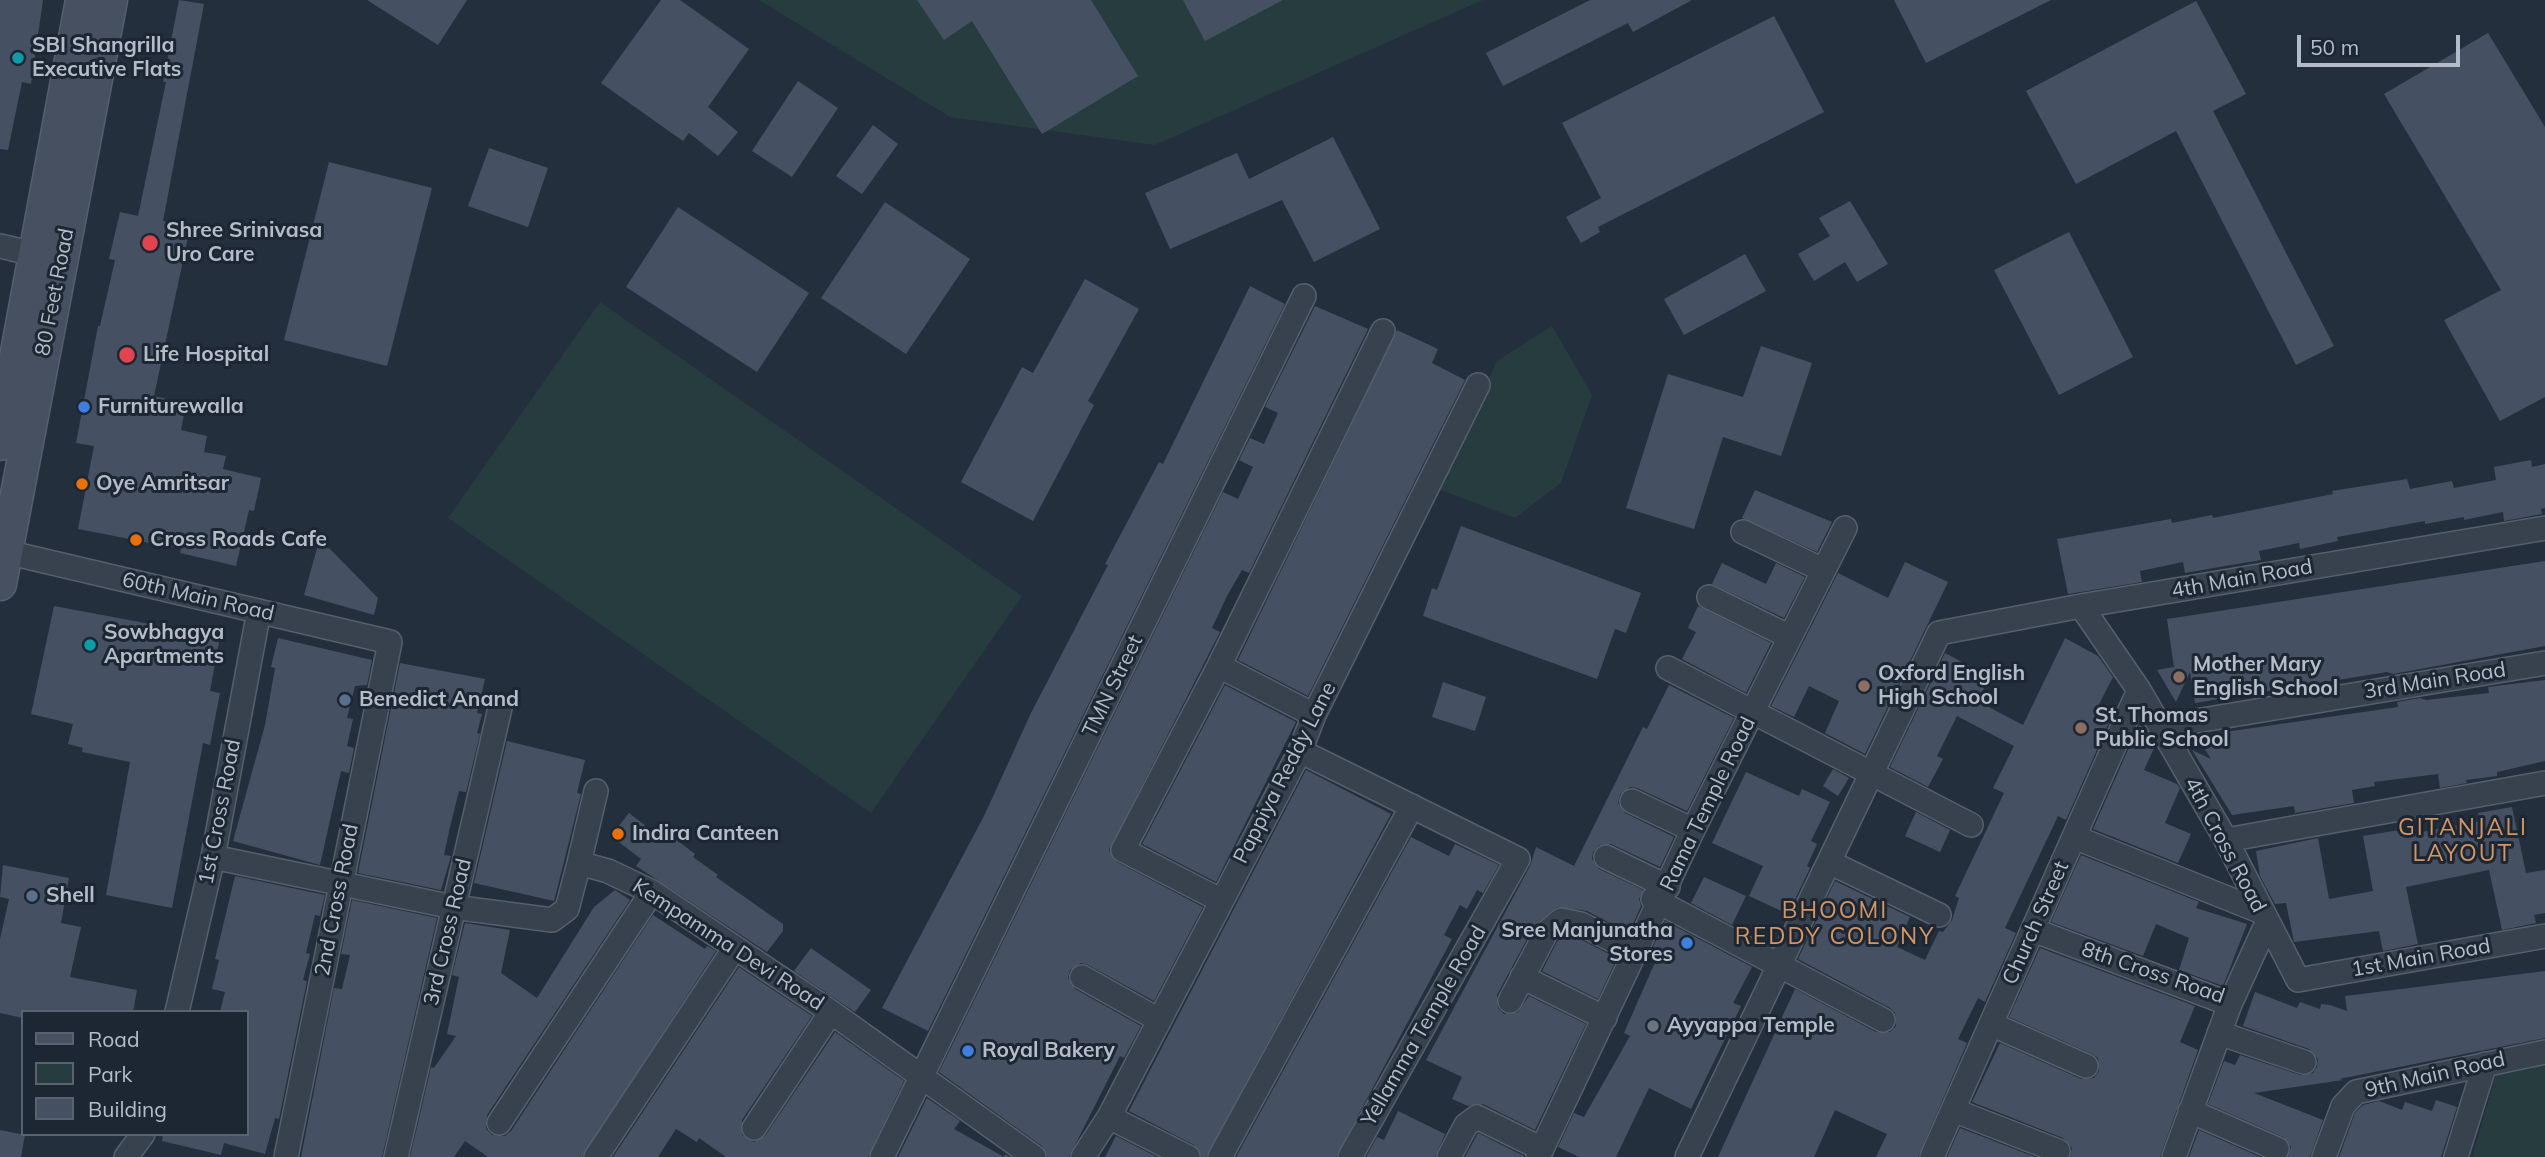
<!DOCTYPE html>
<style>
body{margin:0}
#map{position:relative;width:2545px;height:1157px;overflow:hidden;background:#242f3e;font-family:Mulish,sans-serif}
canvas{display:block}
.legend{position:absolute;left:21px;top:1010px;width:228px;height:126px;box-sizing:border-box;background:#1d2633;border:2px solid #59626f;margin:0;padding:9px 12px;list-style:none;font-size:21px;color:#b4bcc9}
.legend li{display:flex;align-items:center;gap:14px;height:35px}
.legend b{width:35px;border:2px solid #59626f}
.scale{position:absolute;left:2297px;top:35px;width:163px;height:32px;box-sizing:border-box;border:4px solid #b4bcc9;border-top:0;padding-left:9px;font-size:21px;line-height:24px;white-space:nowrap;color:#b4bcc9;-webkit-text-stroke:5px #1d2633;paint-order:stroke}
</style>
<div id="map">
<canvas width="2545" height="1157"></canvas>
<ul class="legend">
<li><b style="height:9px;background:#465061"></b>Road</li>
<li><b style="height:19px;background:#263c3f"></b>Park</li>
<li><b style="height:19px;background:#455162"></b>Building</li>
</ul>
<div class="scale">50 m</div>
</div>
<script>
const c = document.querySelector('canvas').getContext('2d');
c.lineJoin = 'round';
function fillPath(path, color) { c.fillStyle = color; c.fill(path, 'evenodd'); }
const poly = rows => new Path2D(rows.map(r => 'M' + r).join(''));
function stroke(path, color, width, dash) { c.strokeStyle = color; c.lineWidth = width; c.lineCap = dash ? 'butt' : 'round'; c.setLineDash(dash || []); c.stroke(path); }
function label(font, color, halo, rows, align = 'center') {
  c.font = font + ' Mulish,sans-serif'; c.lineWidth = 6; c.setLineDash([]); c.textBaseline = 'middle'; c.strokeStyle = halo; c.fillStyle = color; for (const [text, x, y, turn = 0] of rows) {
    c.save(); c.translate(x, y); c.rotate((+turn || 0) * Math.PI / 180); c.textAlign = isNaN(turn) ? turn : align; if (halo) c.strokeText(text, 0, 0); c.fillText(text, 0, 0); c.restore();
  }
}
fillPath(poly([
 [759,0,1483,0,1155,145,950,117],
 [600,302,1022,596,871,813,448,518],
 [1552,326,1592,395,1561,483,1515,518,1438,489,1497,361],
 [2545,1063,2545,1157,2472,1157,2496,1075]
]), '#263c3f');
fillPath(poly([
 [0,0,43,0,31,84,22,82,8,150,0,149],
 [179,0,204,4,163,221,190,228,154,396,186,403,181,430,207,436,204,452,226,456,223,469,261,478,254,511,249,510,236,566,180,553,181,549,78,529,94,446,76,443,98,326,100,326,115,260,109,259,120,212,138,216,166,82,163,82],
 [367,0,467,0,438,45],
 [661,0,680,0,749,49,708,107,738,132,718,156,689,133,683,141,601,83],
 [917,0,1091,0,1138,76,1042,134,972,21,944,40],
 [1183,0,1283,0,1205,41],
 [1590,0,1692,0,1633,32,1628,23,1503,86,1486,53],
 [1894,0,2051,0,1926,63],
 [2196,1,2246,94,2213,111,2334,346,2296,365,2176,131,2076,184,2026,91],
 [1774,16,1824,112,1598,227,1600,232,1581,243,1566,217,1601,198,1562,123],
 [2488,33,2545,127,2545,397,2500,421,2444,320,2501,290,2384,94],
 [798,81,838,108,792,177,752,151],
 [873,125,898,144,862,194,836,176],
 [1333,137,1380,229,1314,262,1282,200,1170,249,1145,193,1237,153,1249,179],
 [489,148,548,168,528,227,468,206],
 [329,162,432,188,387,366,284,340],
 [1850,201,1888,264,1857,282,1845,262,1814,281,1798,254,1830,236,1819,218],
 [885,202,970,259,906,354,821,298],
 [678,207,809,293,757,372,626,287],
 [2069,232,2133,357,2059,395,1994,270],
 [1745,254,1766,291,1684,335,1664,299],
 [1085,279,1139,309,1088,401,1094,405,1033,521,961,482,1022,367,1033,373],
 [1250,286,1285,304,928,1031,882,1008,985,814,1031,713,1108,565,1105,564,1159,462,1163,464],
 [1315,306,1368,329,1249,573,1242,570,1227,596,1212,628,1220,632,1109,850,1117,862,1203,907,1154,1001,1088,965,1081,963,1070,970,1068,978,1075,989,1141,1026,1124,1058,1120,1056,1069,1157,1048,1157,1042,1146,939,1072,1223,492,1238,499,1253,467,1239,460,1250,438,1264,444,1278,413,1265,407],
 [1397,330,1438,349,1432,363,1465,380,1308,696,1238,660],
 [1761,346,1812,363,1781,456,1723,437,1694,529,1626,508,1668,374,1743,397],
 [2531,460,2532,467,2545,464,2545,508,2541,509,2542,514,2504,521,2503,512,2464,520,2464,517,2425,524,2425,521,2337,537,2338,541,2300,549,2299,543,2259,551,2261,560,2231,565,2185,573,2183,562,2140,571,2142,582,2068,594,2057,539,2171,519,2172,523,2212,515,2213,518,2333,494,2332,491,2407,479,2410,489,2452,481,2454,488,2496,480,2494,467],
 [1755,490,1832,522,1817,552,1742,518],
 [1461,526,1641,593,1626,633,1615,629,1597,679,1423,616,1432,588,1437,590],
 [318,545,330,549,378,598,374,615,304,595],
 [2545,561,2545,646,2393,674,2387,672,2195,703,2190,672,2176,702,2157,670,2174,667,2167,619],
 [1905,562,1948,582,1865,754,1825,733,1839,701,1809,686,1794,717,1771,706,1838,573,1888,598],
 [1722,563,1766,584,1776,563,1805,577,1784,618,1712,584],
 [54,606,220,637,210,691,220,693,210,745,203,743,172,908,106,895,130,762,82,752,83,748,68,744,73,724,31,714],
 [1698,606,1771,643,1746,693,1682,659,1696,632,1688,628],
 [278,638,372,660,367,685,355,686,347,718,353,719,347,746,354,748,349,773,341,771,320,865,233,841,265,725,275,668,271,667],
 [2065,638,2098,656,2113,677,2096,710,2111,718,2066,820,2058,816,2005,928,2016,933,1985,1002,1978,998,1958,1039,1967,1043,1918,1157,1876,1157,1887,1134,1835,1110,1814,1157,1718,1157,1795,989,1876,1032,1890,1032,1896,1026,1895,1013,1890,1008,1798,959,1835,881,1910,917,1897,947,1925,960,1939,931,1943,932,1952,920,1959,898,1955,896,2004,793,1993,788,2014,746,1957,716,1937,756,1943,759,1928,787,1890,767,1945,653,1990,677,1977,701,2023,725],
 [400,663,485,679,477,713,482,714,477,733,480,734,466,792,459,791,450,827,444,855,451,856,441,890,358,873],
 [2545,680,2545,761,2497,772,2497,776,2466,780,2467,783,2440,788,2438,774,2374,782,2375,786,2352,790,2354,803,2295,813,2294,806,2232,815,2192,750,2211,759,2197,736,2398,707,2397,702,2420,698,2426,700,2489,693,2488,687],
 [1443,682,1486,697,1475,731,1432,717],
 [1225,685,1296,722,1216,882,1142,844],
 [1669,685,1734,718,1687,811,1637,788,1630,787,1620,794,1618,803,1625,813,1674,837,1660,867,1611,844,1599,845,1593,852,1592,859,1599,869,1643,890,1639,899,1641,906,1629,933,1587,911,1557,907,1534,926,1497,995,1498,1008,1504,1014,1518,1012,1529,996,1586,1024,1535,1130,1483,1104,1468,1106,1452,1099,1462,1077,1426,1060,1530,866,1536,847,1574,866,1643,727,1647,729],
 [2139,725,2145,728,2155,746,2144,770,2177,784,2180,788,2165,823,2191,834,2178,863,2093,829],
 [507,741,585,760,577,793,581,794,554,901,474,883],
 [1833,769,1849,778,1838,796,1823,786],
 [1306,770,1391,814,1206,1157,1202,1157,1194,1145,1129,1111],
 [1746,772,1799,796,1802,789,1830,802,1811,841,1817,844,1807,866,1810,868,1788,914,1749,896,1763,866,1712,843],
 [2512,807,2526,873,2545,870,2545,913,2534,915,2536,923,2502,930,2489,870,2406,887,2418,944,2383,951,2379,931,2294,942,2286,903,2275,904,2260,876,2256,851,2318,838,2329,899,2373,891,2363,836,2399,830,2400,836,2480,821,2478,813],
 [1916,812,1950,830,1940,852,1905,836],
 [629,813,659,836,664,830,695,854,693,857,718,875,716,877,783,924,783,931,767,952,636,866,641,859,611,836],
 [1411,837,1449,856,1455,844,1499,865,1483,893,1477,890,1467,909,1460,905,1444,935,1452,939,1336,1157,1236,1157],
 [2081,855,2199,902,2196,908,2247,924,2223,986,2179,970,2189,938,2156,924,2143,956,2051,922],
 [3,865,69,878,61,923,81,927,70,977,137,990,133,1012,23,1012,23,1018,0,1013,0,939,9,899,0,897],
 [235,876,325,895,320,916,315,915,306,953,310,954,303,980,307,981,279,1119,275,1118,265,1154,224,1143,221,1155,162,1141,163,1134,247,1134,247,1012,220,1012,225,992,212,989,219,960,215,959],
 [1704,877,1746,896,1732,925,1691,903],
 [615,890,630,900,487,1115,486,1129,492,1135,505,1136,511,1131,653,915,705,949,707,946,716,951,582,1157,488,1157,465,1141,454,1157,410,1157,431,1067,434,1068,456,1036,447,1034,459,977,452,975,465,923,510,930,501,973,537,998,594,907],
 [352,900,437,918,382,1157,301,1157,334,988,342,989,350,955,341,954],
 [1665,921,1752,967,1733,1003,1741,1006,1691,1109,1649,1088,1616,1157,1579,1157,1558,1147,1574,1113,1584,1117,1630,1036,1624,1033,1660,951,1653,947],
 [1565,935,1576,937,1617,958,1598,999,1542,971,1557,942],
 [811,948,871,990,855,1012,794,971],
 [2040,948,2195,1006,2180,1042,2198,1050,2160,1157,2070,1157,2072,1148,2063,1138,1972,1102,2000,1043,2081,1079,2094,1078,2099,1071,2098,1058,2092,1054,2009,1017],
 [739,967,812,1016,742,1120,742,1135,754,1142,765,1136,835,1032,904,1081,868,1157,726,1157,699,1138,697,1142,676,1129,658,1157,613,1157],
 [2545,971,2545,1038,2339,1079,2343,1080,2254,1093,2323,1120,2310,1157,2288,1157,2291,1147,2283,1137,2208,1104,2224,1061,2235,1065,2240,1055,2300,1075,2313,1073,2317,1067,2318,1059,2309,1049,2243,1026,2255,992,2297,1008,2300,1002,2320,1009,2321,1004,2330,1005,2347,1011,2345,996],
 [927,1098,960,1121,954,1129,1004,1157,1005,1154,1010,1157,898,1157],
 [2436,1100,2457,1107,2441,1157,2339,1157,2355,1113,2363,1105,2379,1101,2402,1110,2405,1102,2432,1111],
 [1398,1111,1445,1134,1435,1157,1366,1157,1377,1137,1384,1140],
 [1960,1128,2035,1157,1947,1157],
 [0,1130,25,1135,21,1157,0,1157],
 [2199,1130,2260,1157,2189,1157],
 [1478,1133,1524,1156,1524,1157,1465,1157],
 [1116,1136,1157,1157,1105,1157]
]), '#455162');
const street = poly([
 [0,246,34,254],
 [1743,532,1823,570],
 [6,552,390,642,286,1157],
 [1709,597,1790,637],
 [2081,606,2139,690,2226,840,2298,980,2545,936],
 [1219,666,1123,850,1220,900],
 [1668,668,1971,825],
 [1314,715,1219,666,1383,331],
 [2160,727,2545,663],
 [1300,751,1518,859,1350,1157],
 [1632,801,1693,830],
 [2074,837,2262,912],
 [2226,840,2545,783],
 [213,857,453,907,552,920,567,909,579,863,608,871,652,892,831,1012,1034,1157],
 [1606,857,1668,887],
 [579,863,596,791],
 [1831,863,1939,915],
 [1653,899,1883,1020],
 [2033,930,2230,1004,2267,923],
 [1082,977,1159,1020],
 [1522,977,1605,1018],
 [1510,1001,1546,933,1561,920,1581,924,1636,952],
 [177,1012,213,857,259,611],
 [1991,1024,2086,1066],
 [2219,1033,2304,1062],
 [1953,1110,2058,1151],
 [2190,1111,2277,1149],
 [1109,1117,1188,1157],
 [499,1123,652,892],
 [754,1128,831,1012],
 [126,1157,143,1134],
 [396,1157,500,708],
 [596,1157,734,949],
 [882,1157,1304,296],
 [1083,1157,1109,1117,1300,751,1314,715,1478,385],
 [1220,1157,1412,806],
 [1449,1157,1466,1125,1477,1117,1542,1149],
 [1538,1157,1693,830,1845,528],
 [1687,1157,1939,633,2081,606,2545,528],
 [1932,1157,2139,690],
 [2174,1157,2230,1004],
 [2324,1157,2343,1106,2356,1092,2545,1052],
 [2456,1157,2485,1064]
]);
const secondary = poly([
 [0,444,82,0],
 [0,584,111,0]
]);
stroke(street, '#565f6c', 26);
stroke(secondary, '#565f6c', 35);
stroke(street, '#38414e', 23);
stroke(secondary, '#465061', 32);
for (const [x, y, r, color] of [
 [18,58,7,"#0f9aa8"],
 [150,243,9,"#e0444e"],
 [127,355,9,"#e0444e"],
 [84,407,7,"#3f7fe0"],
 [82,484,7,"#e8710a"],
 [136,540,7,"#e8710a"],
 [90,645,7,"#0f9aa8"],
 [2179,677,7,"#8d6e63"],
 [1864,686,7,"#8d6e63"],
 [345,700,7,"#5c6f8a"],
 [2081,728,7,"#8d6e63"],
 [618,834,7,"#e8710a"],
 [32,896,7,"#5c6f8a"],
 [1687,943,7,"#3f7fe0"],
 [1653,1026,7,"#6b7280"],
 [968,1051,7,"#3f7fe0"]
]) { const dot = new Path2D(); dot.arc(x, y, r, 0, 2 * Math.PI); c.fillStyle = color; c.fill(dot); stroke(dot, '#1d2633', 2.5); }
label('bold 21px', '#b4bcc9', '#1d2633', [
 ["SBI Shangrilla",32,46],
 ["Executive Flats",32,70],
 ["Shree Srinivasa",166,231],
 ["Uro Care",166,255],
 ["Life Hospital",143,355],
 ["Furniturewalla",98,407],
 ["Oye Amritsar",96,484],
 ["Cross Roads Cafe",150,540],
 ["Sowbhagya",104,633],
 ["Apartments",104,657],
 ["Mother Mary",2193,665],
 ["English School",2193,689],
 ["Oxford English",1878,674],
 ["High School",1878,698],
 ["Benedict Anand",359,700],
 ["St. Thomas",2095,716],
 ["Public School",2095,740],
 ["Indira Canteen",632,834],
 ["Shell",46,896],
 ["Sree Manjunatha",1673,931,"right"],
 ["Stores",1673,955,"right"],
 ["Ayyappa Temple",1667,1026],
 ["Royal Bakery",982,1051]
], 'left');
label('21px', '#b4bcc9', '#1d2633', [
 ["80 Feet Road",55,292,-79],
 ["4th Main Road",2242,579,-10],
 ["60th Main Road",198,597,13],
 ["3rd Main Road",2435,681,-9],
 ["TMN Street",1113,686,-64],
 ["Pappiya Reddy Lane",1285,773,-63],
 ["Rama Temple Road",1708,804,-64],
 ["1st Cross Road",220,812,-79],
 ["4th Cross Road",2225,845,62],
 ["2nd Cross Road",337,900,-79],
 ["Church Street",2036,923,-66],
 ["3rd Cross Road",448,932,-77],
 ["Kempamma Devi Road",728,945,33],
 ["1st Main Road",2421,958,-10],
 ["8th Cross Road",2153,973,19],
 ["Yellamma Temple Road",1424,1026,-60],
 ["9th Main Road",2435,1075,-13]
]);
c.letterSpacing = '2px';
label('23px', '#d59563', '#1d2633', [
 ["GITANJALI",2463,828],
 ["LAYOUT",2463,854],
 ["BHOOMI",1835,911],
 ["REDDY COLONY",1835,937]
]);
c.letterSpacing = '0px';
</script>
